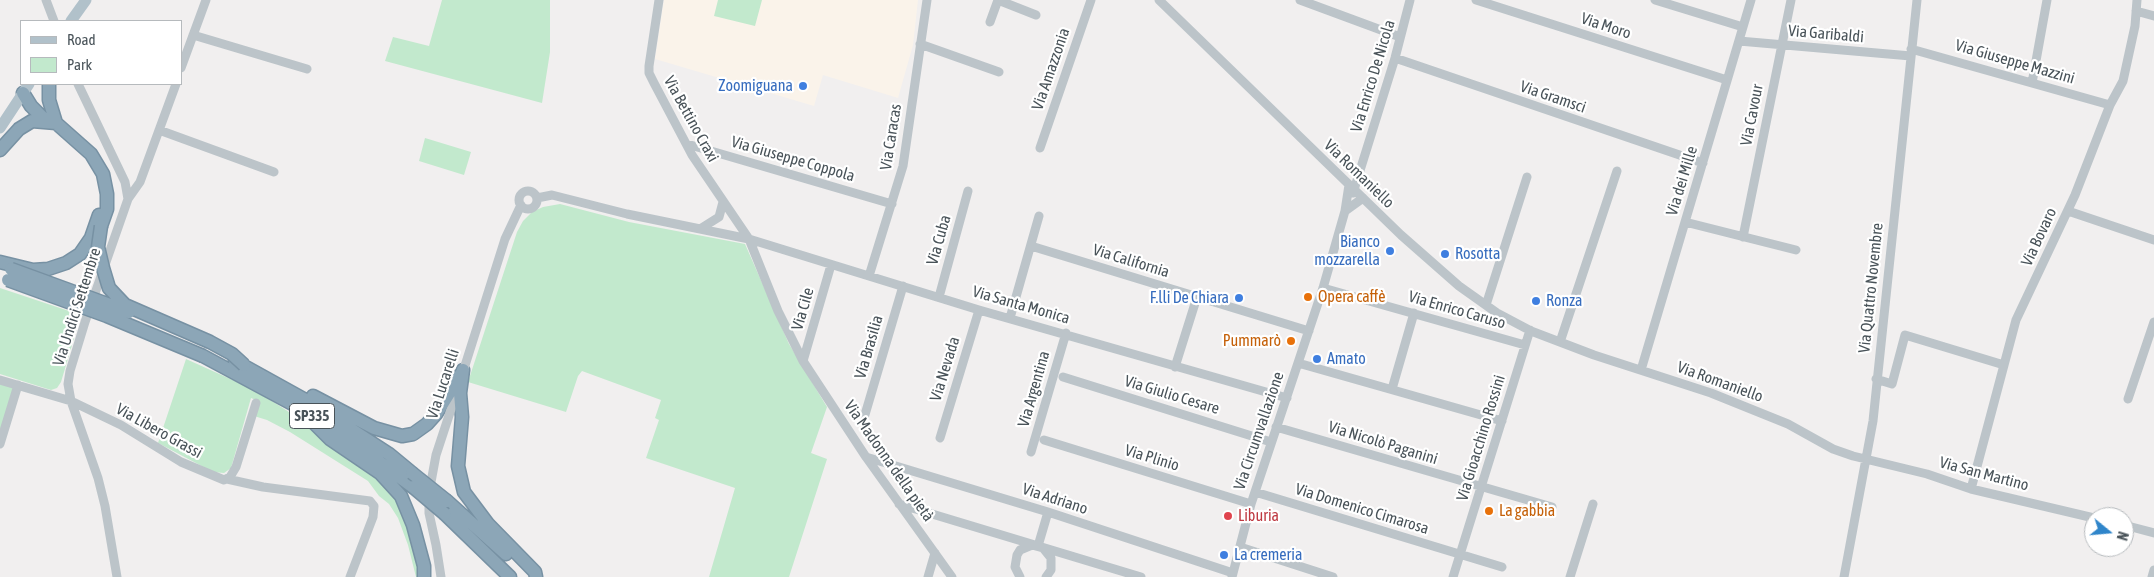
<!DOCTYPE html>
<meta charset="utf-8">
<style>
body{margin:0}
#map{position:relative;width:2154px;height:577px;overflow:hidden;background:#f1efef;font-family:"Asap Condensed",sans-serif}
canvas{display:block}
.legend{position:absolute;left:20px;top:20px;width:162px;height:65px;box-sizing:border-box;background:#fff;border:1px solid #b6babd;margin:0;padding:6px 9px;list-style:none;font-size:15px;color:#495359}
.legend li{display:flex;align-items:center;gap:10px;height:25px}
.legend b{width:25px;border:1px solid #b6babd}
.north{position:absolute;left:2084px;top:507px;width:50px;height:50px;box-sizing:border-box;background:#fff;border:1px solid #b6babd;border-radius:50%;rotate:107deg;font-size:14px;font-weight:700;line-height:20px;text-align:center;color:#495359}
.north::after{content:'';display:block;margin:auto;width:18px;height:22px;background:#2f85ca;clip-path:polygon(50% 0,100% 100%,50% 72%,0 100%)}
</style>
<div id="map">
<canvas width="2154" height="577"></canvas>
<ul class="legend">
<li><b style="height:6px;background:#b1c1ca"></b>Road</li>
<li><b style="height:14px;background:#c2e9cd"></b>Park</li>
</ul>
<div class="north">N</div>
</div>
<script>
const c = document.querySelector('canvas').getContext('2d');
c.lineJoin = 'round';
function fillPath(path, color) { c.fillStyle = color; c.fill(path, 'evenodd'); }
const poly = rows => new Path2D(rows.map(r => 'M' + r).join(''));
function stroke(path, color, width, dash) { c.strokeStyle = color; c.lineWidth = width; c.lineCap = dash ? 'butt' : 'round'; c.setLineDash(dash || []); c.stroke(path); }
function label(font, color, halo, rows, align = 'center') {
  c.font = font + ' "Asap Condensed",sans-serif'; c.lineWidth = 4.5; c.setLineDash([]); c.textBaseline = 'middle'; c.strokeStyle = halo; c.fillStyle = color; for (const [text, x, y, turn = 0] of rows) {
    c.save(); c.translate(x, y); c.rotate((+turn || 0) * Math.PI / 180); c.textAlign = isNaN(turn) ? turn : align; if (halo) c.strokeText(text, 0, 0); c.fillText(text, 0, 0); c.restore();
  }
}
fillPath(poly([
 [664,0,918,0,913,45,898,98,823,75,814,106,655,59]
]), '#faf3ea');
fillPath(poly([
 [442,0,550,0,550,52,542,103,385,61,393,37,429,46],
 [718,0,762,0,755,26,714,16],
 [425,138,471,152,464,175,419,161],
 [560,204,629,222,745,244,789,344,827,407,811,453,827,459,789,577,709,577,735,488,646,458,659,420,655,418,661,400,582,371,578,376,566,412,468,382,517,232,523,221,532,212,543,207],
 [0,288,81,315,61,382,57,388,51,390,0,374],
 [186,359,246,386,275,403,306,423,372,472,393,494,407,522,421,577,416,577,408,545,398,518,389,504,379,496,368,481,290,432,267,420,254,416,258,401,251,398,231,468,224,473,213,472,158,443],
 [0,383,14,387,0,431]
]), '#c2e9cd');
const highway = poly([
 [49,84,49,100,56,123,91,154,103,174,107,194,107,209,101,226],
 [23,93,31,106,47,122],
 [0,150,19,129,32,121,56,123],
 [0,262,33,270,48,269,66,263,80,254,91,238,99,215],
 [203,356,298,407,347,438,413,487],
 [235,361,309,402,389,454,412,473],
 [463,370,460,393,462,417,458,466,464,492,488,524,535,572,536,577],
 [313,396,374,428,402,436,413,434,427,424,436,414,461,374],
 [314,423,330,439,380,473,401,496,413,525,424,566,424,577],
 [447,501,506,554],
 [445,514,510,577]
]);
stroke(highway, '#7791a3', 15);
stroke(poly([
 [46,0,54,21],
 [659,0,649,66,649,73,654,83,692,155,749,239,778,311,803,361,866,457,952,577],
 [998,0,1036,15],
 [1159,0,1401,235,1459,286,1497,313,1531,331,1594,355,1711,393,1788,424,1833,449,1853,456,1927,474,1971,489,2094,518],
 [1300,0,1400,37],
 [1476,0,1727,80],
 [1655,0,1743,27],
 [2136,11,2154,16],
 [990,22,998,0],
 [193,35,307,69],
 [1739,41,1911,56],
 [920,44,999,72],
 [1911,49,2110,105],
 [1395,58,1703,163],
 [181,68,206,0],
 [2032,83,2047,0],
 [78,84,125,182,128,199,85,322,70,371,68,384,71,401,98,478,105,506,117,577],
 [159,130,274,172],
 [687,144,892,204],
 [1040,148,1091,0],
 '519 200a9 9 0 1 1 18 0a9 9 0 1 1-18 0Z',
 [1353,193,1395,58,1410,0],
 [537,198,552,195,627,214,749,239,979,310,1287,398],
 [128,199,140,182,176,84],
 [1345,211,1363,198],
 [2068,211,2154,240],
 [1685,222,1796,250],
 [700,229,719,217,723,202],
 [1743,237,1791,0],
 [1031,246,1309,331],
 [869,276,903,166,927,0],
 [1323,288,1525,345],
 [939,297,968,191],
 [1486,305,1527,177],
 [1010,318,1039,216],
 [1560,342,1617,171],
 [803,361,831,265],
 [1298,363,1502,421],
 [1175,367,1197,297],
 [1641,370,1751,0],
 [462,375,505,239,521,205],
 [1063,377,1271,442],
 [1876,379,1892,384,1905,335,2004,365],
 [0,380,71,401,121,425,181,462,224,480,230,477,236,467,256,403],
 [1392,389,1414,313],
 [2128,399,2154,322],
 [864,418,903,286],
 [1276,427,1552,507],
 [940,438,979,310],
 [1044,440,1251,504],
 [0,444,18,385],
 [1031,452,1066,333],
 [866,457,1048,512,1233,573],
 [227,479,263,487,370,501,374,506,373,517,350,577],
 [1971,489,2016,320,2075,195,2110,105,2123,81,2135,26,2137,0],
 [1255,492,1502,567],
 [899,504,1141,577],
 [2124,525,2154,533],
 [1038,546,1048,512],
 [1240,547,1333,577],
 [441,577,436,545,429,513,429,493,436,455,458,388],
 [928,577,935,553],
 [1020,577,1015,567,1017,555,1020,550,1032,545,1043,548,1051,558,1051,570,1046,577],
 [1232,577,1251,504,1323,288,1345,211,1349,185],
 [1453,577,1530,330],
 [1570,577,1593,504],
 [1844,577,1873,421,1917,0],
 [2152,577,2154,570]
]), '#bcc4c9', 9);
stroke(poly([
 [71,21,86,0],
 [0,128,29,84]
]), '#b1c1ca', 11);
stroke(highway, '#8ca6b7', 12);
const highwayBridge = poly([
 [101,226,98,247,103,268,109,288,125,305,210,342,232,354,244,365],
 [11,269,129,312],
 [8,280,107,316,203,356],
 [412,473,447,501],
 [413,487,445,514]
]);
stroke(highwayBridge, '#7791a3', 15, []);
stroke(highwayBridge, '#8ca6b7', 12);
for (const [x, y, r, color] of [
 [803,86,5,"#3f7fe0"],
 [1390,251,5,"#3f7fe0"],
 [1445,254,5,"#3f7fe0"],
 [1308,297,5,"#e8710a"],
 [1239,298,5,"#3f7fe0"],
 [1536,301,5,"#3f7fe0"],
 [1291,341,5,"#e8710a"],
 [1317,359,5,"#3f7fe0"],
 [1489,511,5,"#e8710a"],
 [1228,516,5,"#e0444e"],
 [1224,555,5,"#3f7fe0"]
]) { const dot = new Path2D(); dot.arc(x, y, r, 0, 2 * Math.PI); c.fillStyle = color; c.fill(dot); stroke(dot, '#fff', 2); }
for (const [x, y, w] of [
 [312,416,45]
]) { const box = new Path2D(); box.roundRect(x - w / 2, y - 12.5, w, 25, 4); c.fillStyle = '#fff'; c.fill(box); stroke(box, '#495359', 1); }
label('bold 15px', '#495359', null, [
 ["SP335",312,416]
]);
label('16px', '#495359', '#fff', [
 ["Via Moro",1606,26,18],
 ["Via Garibaldi",1826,34,5],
 ["Via Giuseppe Mazzini",2015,62,16],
 ["Via Amazzonia",1051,69,-71],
 ["Via Enrico De Nicola",1373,76,-73],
 ["Via Gramsci",1553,97,19],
 ["Via Cavour",1752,115,-79],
 ["Via Bettino Craxi",691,119,61],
 ["Via Caracas",891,137,-81],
 ["Via Giuseppe Coppola",793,159,16],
 ["Via Romaniello",1359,174,44],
 ["Via dei Mille",1682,181,-73],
 ["Via Bovaro",2039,237,-65],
 ["Via Cuba",939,240,-74],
 ["Via California",1131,261,17],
 ["Via Quattro Novembre",1871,288,-84],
 ["Via Santa Monica",1021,305,16],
 ["Via Undici Settembre",77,307,-72],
 ["Via Cile",803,309,-74],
 ["Via Enrico Caruso",1457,310,16],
 ["Via Brasilia",869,347,-74],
 ["Via Nevada",945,369,-73],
 ["Via Romaniello",1720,382,20],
 ["Via Lucarelli",443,384,-72],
 ["Via Argentina",1034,389,-74],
 ["Via Giulio Cesare",1172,395,17],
 ["Via Libero Grassi",159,431,29],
 ["Via Circumvallazione",1259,431,-71],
 ["Via Gioacchino Rossini",1481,438,-73],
 ["Via Nicolò Paganini",1383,443,17],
 ["Via Plinio",1152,458,17],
 ["Via Madonna della pietà",889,461,55],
 ["Via San Martino",1984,474,15],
 ["Via Adriano",1055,499,18],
 ["Via Domenico Cimarosa",1362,509,17]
]);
label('16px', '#366cbe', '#fff', [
 ["Zoomiguana",793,86,"right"],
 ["Bianco",1380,242,"right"],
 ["mozzarella",1380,260,"right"],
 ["Rosotta",1455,254],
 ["F.lli De Chiara",1229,298,"right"],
 ["Ronza",1546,301],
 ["Amato",1327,359],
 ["La cremeria",1234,555]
], 'left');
label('16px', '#c56008', '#fff', [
 ["Opera caffè",1318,297],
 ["Pummarò",1281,341,"right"],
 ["La gabbia",1499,511]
], 'left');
label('16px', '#be3a42', '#fff', [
 ["Liburia",1238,516]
], 'left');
</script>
